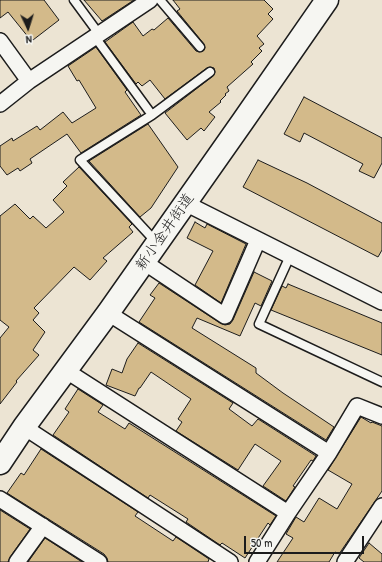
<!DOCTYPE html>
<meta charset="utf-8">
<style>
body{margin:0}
#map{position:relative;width:382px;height:562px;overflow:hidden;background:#ece4d3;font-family:"Patrick Hand",sans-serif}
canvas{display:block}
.north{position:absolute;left:8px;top:8px;width:40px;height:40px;-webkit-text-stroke:3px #f6f6f2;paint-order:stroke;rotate:176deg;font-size:11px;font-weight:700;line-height:16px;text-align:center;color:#1c1c1c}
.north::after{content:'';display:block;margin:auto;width:14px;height:18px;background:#1c1c1c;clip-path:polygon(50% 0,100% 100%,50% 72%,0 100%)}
.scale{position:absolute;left:244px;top:536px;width:120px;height:18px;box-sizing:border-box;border:2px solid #1c1c1c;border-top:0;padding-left:5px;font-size:12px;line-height:14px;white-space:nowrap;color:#1c1c1c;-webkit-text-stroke:3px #f6f6f2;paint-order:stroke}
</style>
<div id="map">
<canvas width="382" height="562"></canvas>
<div class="north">N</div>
<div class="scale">50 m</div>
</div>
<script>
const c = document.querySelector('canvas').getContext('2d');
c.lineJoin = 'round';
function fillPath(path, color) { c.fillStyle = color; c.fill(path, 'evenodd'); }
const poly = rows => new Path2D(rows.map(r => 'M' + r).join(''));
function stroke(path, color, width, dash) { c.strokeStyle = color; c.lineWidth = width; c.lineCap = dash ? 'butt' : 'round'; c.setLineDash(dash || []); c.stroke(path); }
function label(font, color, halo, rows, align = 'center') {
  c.font = font + ' "Patrick Hand","Klee One",sans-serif'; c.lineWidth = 4; c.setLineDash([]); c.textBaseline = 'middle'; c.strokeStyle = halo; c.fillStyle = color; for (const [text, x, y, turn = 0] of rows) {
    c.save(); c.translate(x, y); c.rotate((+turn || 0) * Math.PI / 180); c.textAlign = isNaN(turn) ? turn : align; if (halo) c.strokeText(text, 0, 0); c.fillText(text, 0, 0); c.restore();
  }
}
const building = poly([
 [0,0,44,0,59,20,33,40,30,37,29,38,8,12,0,18,0,0],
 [84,0,134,0,102,21,84,0],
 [173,0,264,0,273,9,268,14,273,19,257,36,264,44,259,48,262,51,251,62,253,64,227,87,229,91,225,94,226,95,220,101,221,102,209,112,215,117,204,131,201,128,187,140,165,113,213,76,215,72,214,68,210,67,207,68,165,99,150,80,142,86,138,82,136,84,105,42,133,22,143,36,152,29,154,30,168,18,196,51,199,52,203,51,205,48,204,44,177,11,180,9,173,0],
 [96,47,127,90,125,92,141,115,81,153,67,134,30,159,32,163,20,171,18,168,7,175,0,166,0,146,12,138,13,141,37,126,40,130,63,112,72,123,96,108,79,80,77,81,68,66,96,47],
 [304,97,382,138,382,163,374,178,359,171,363,164,304,133,300,142,284,134,304,97],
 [148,124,178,167,151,208,140,217,89,161,148,124],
 [258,160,307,183,382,223,382,250,378,257,243,187,258,160],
 [79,167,132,224,129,227,133,232,103,258,107,261,90,280,74,267,34,308,39,313,33,320,45,332,33,350,39,355,16,381,17,382,0,404,0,338,9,327,0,320,0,216,15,204,30,219,33,216,46,228,64,212,53,200,67,186,63,182,79,167],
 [195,222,205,228,207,224,246,244,221,303,195,285,213,251,187,238,195,222],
 [254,272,272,281,261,306,255,303,240,336,197,318,192,328,256,368,256,373,283,393,334,427,326,440,139,322,155,298,150,295,159,283,220,323,225,325,230,324,233,320,254,272],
 [288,284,382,323,382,355,271,310,282,286,286,288,288,284],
 [138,343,233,403,229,409,252,426,258,419,316,456,313,461,311,460,293,486,295,487,286,501,263,486,281,461,255,444,238,470,176,431,182,422,178,419,191,399,151,372,140,388,139,388,135,396,106,385,112,369,122,373,127,359,138,343],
 [78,389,103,405,98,412,125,429,129,423,276,516,270,525,268,523,245,558,222,543,220,545,186,522,188,519,150,495,148,498,53,435,69,412,65,409,78,389],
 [361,417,371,423,372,422,382,426,382,491,339,554,335,552,329,562,277,562,293,538,286,534,296,517,304,522,319,498,337,509,352,484,328,470,361,417],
 [41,449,138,512,135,516,173,541,176,537,209,559,208,562,108,562,107,558,104,554,7,493,21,473,24,475,41,449],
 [0,510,30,529,10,557,8,562,0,562,0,510],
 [45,538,82,562,28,562,45,538],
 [369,543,382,554,382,562,364,562,359,558,369,543]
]);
fillPath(building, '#d3ba8a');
stroke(building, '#1c1c1c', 1);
const lane = poly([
 [74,0,99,34],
 [160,0,200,47],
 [95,37,152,115,80,160,156,242],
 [152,115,210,72],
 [290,256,259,324,382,382]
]);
const street = poly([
 [0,41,29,81],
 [0,104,29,81,150,0],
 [185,203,382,302],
 [144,262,225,316,258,240],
 [108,313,329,453],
 [65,370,288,513],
 [24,427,230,562],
 [0,499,99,562],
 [17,562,43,526],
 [257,562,288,513,329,453,357,406,382,416],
 [345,562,382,506]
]);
const primary = poly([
 [0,463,24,427,108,313,243,121,327,0]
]);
stroke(lane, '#1c1c1c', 11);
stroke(street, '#1c1c1c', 18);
stroke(primary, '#1c1c1c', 25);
stroke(lane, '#f6f6f2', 8);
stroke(street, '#f6f6f2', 15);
stroke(primary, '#f6f6f2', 22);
label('15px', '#1c1c1c', '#f6f6f2', [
 ["新小金井街道",165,232,-55]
]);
</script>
